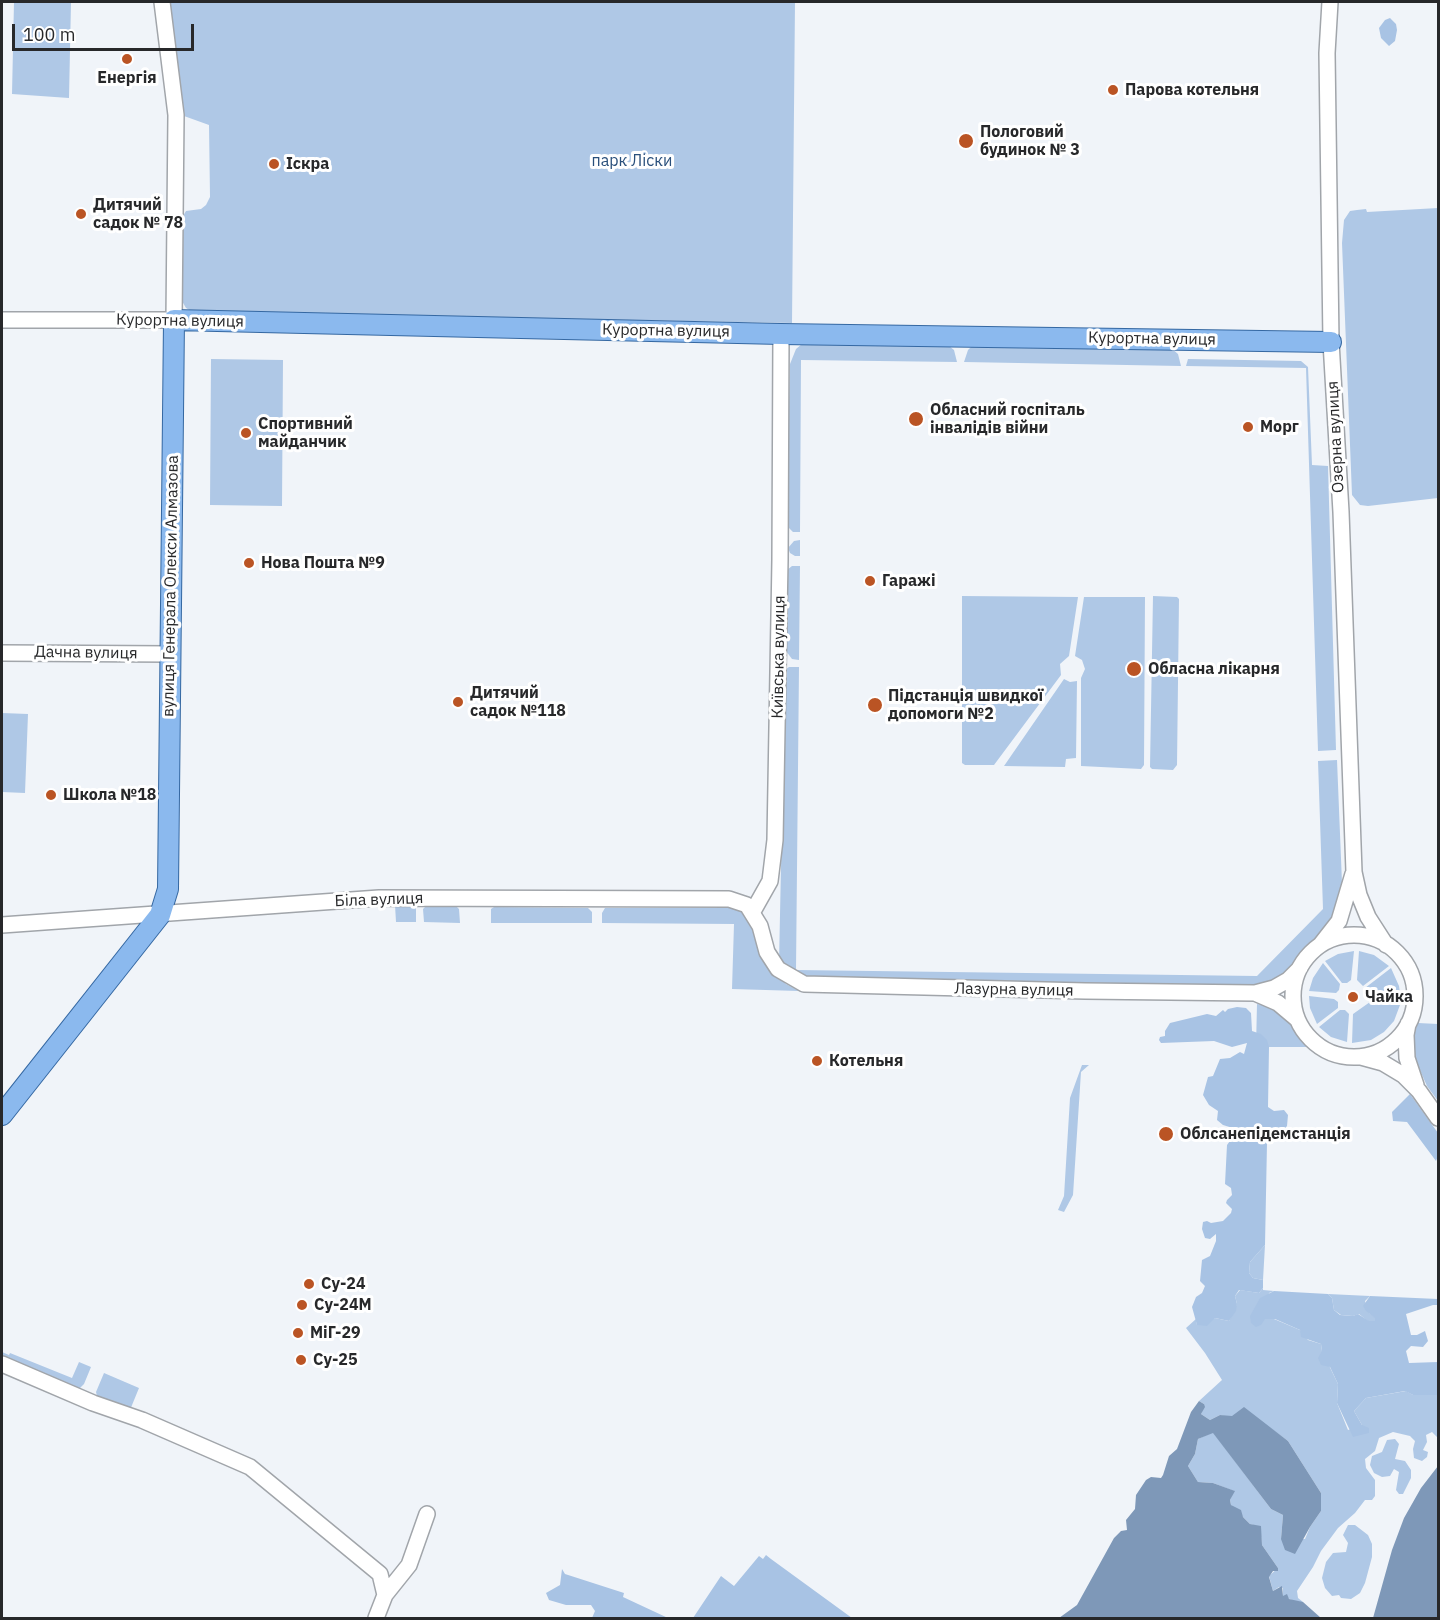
<!DOCTYPE html>
<meta charset="utf-8">
<style>
body{margin:0}
#map{position:relative;width:1440px;height:1620px;overflow:hidden;background:#f0f4f9;font-family:"IBM Plex Sans",sans-serif}
canvas{display:block}
.frame{position:absolute;inset:0;border:3px solid #27282a;pointer-events:none}
.scale{position:absolute;left:12px;top:24px;width:182px;height:27px;box-sizing:border-box;border:3px solid #27282a;border-top:0;padding-left:8px;font-size:18px;line-height:21px;white-space:nowrap;color:#27282a;-webkit-text-stroke:4px #fff;paint-order:stroke}
</style>
<div id="map">
<canvas width="1440" height="1620"></canvas>
<div class="frame"></div>
<div class="scale">100 m</div>
</div>
<script>
const c = document.querySelector('canvas').getContext('2d');
c.lineJoin = 'round';
function fillPath(path, color) { c.fillStyle = color; c.fill(path, 'evenodd'); }
const poly = rows => new Path2D(rows.map(r => 'M' + r).join(''));
function stroke(path, color, width, dash) { c.strokeStyle = color; c.lineWidth = width; c.lineCap = dash ? 'butt' : 'round'; c.setLineDash(dash || []); c.stroke(path); }
function label(font, color, halo, rows, align = 'center') {
  c.font = font + ' "IBM Plex Sans",sans-serif'; c.lineWidth = 6; c.setLineDash([]); c.textBaseline = 'middle'; c.strokeStyle = halo; c.fillStyle = color; for (const [text, x, y, turn = 0] of rows) {
    c.save(); c.translate(x, y); c.rotate((+turn || 0) * Math.PI / 180); c.textAlign = isNaN(turn) ? turn : align; if (halo) c.strokeText(text, 0, 0); c.fillText(text, 0, 0); c.restore();
  }
}
fillPath(poly([
 [14,2,71,2,69,98,12,94],
 [169,2,795,2,792,323,193,312,186,308,182,301,183,216,186,211,201,209,206,205,210,197,209,125,184,116],
 [1438,208,1438,498,1368,506,1360,505,1352,495,1342,243,1344,220,1350,211,1357,210,1366,209,1367,212],
 [802,344,949,346,954,350,957,362,801,360,800,532,793,532,787,526,786,521,790,364,796,349],
 [972,346,1171,348,1178,354,1181,366,964,362,968,350],
 [211,359,283,360,282,506,210,505],
 [1188,359,1301,361,1308,367,1312,465,1328,466,1336,750,1318,751,1306,368,1186,366],
 [800,540,800,556,795,556,790,553,788,548,794,541],
 [792,566,800,566,799,660,792,659,786,651,787,570],
 [962,596,1078,597,1069,656,1060,664,1061,675,994,765,965,765,962,763],
 [1153,596,1177,597,1179,599,1177,765,1173,770,1152,769,1150,767],
 [1084,597,1145,597,1144,765,1141,769,1081,766,1081,678,1085,669,1082,660,1075,656],
 [789,667,799,667,796,970,1257,976,1323,909,1318,761,1337,760,1342,883,1340,902,1334,918,1316,941,1282,977,1273,983,1256,987,802,980,779,963,785,673,786,669],
 [1064,679,1070,682,1077,681,1076,758,1066,759,1065,767,1004,766],
 [2,713,28,714,25,793,2,792],
 [395,905,416,907,416,922,396,922],
 [426,906,456,906,459,909,460,923,424,922,423,909],
 [494,907,588,908,592,912,592,923,491,923,491,909],
 [605,908,732,908,742,912,750,917,772,971,786,984,799,991,732,989,734,924,602,923,602,913],
 [1354,951,1351,980,1347,983,1342,983,1325,961,1338,954],
 [1359,951,1374,955,1389,966,1363,986,1357,980],
 [1323,963,1340,984,1339,990,1336,993,1309,991,1313,978],
 [1391,968,1399,986,1401,1000,1372,997,1365,988],
 [1309,996,1334,999,1338,1002,1338,1008,1317,1024,1310,1008],
 [1370,1002,1400,1005,1394,1021,1384,1032,1371,1040,1352,1043,1353,1014],
 [1257,1004,1276,1007,1289,1018,1304,1039,1314,1047,1256,1047],
 [1340,1010,1345,1010,1349,1014,1347,1042,1331,1037,1319,1027],
 [1418,1023,1438,1024,1438,1101,1427,1086,1414,1057,1413,1036],
 [1082,1065,1089,1065,1081,1072,1073,1195,1064,1212,1058,1210,1064,1196,1070,1098],
 [1265,1245,1263,1280,1253,1278,1249,1273,1250,1262],
 [1263,1288,1263,1290,1274,1291,1269,1293,1265,1319,1274,1319,1300,1330,1308,1340,1321,1344,1322,1351,1338,1384,1337,1403,1348,1430,1362,1425,1354,1411,1366,1398,1406,1391,1413,1395,1438,1395,1438,1438,1432,1432,1426,1435,1427,1442,1423,1450,1428,1452,1427,1457,1422,1461,1414,1458,1413,1449,1415,1441,1410,1436,1393,1432,1379,1438,1375,1451,1365,1459,1366,1468,1375,1480,1375,1496,1372,1500,1365,1500,1355,1513,1338,1528,1321,1551,1313,1567,1297,1591,1298,1598,1303,1602,1296,1602,1283,1596,1283,1588,1279,1587,1273,1591,1269,1576,1278,1568,1262,1545,1260,1527,1250,1524,1231,1505,1230,1500,1234,1491,1213,1483,1198,1482,1188,1466,1195,1454,1198,1439,1213,1432,1271,1509,1283,1515,1281,1539,1305,1539,1310,1527,1321,1511,1321,1493,1288,1441,1269,1427,1220,1415,1210,1420,1201,1414,1204,1404,1199,1401,1222,1380,1205,1353,1186,1328,1196,1319,1197,1325,1215,1318,1229,1321,1237,1304,1235,1296,1240,1290,1259,1293],
 [1328,1294,1370,1296,1365,1301,1369,1313,1375,1317,1375,1321,1369,1322,1359,1314,1353,1316,1341,1315,1334,1310,1332,1298],
 [2,1352,9,1355,10,1353,72,1378,79,1362,91,1367,84,1384,80,1388,73,1387,2,1358],
 [104,1373,139,1388,130,1410,97,1396,96,1392],
 [1395,1439,1399,1444,1395,1459,1405,1461,1411,1470,1411,1478,1403,1494,1399,1494,1396,1490,1399,1472,1394,1469,1390,1476,1382,1477,1374,1473,1370,1465,1372,1456,1382,1452,1387,1440],
 [1348,1525,1355,1525,1368,1535,1372,1544,1372,1557,1365,1583,1360,1593,1351,1599,1341,1598,1339,1595,1332,1596,1325,1588,1322,1578,1326,1562,1333,1553,1346,1552,1348,1543,1343,1535]
]), '#afc8e6');
fillPath(poly([
 [1390,18,1396,24,1397,30,1395,41,1389,46,1381,38,1379,28,1385,20],
 [1237,1007,1246,1008,1251,1013,1252,1031,1261,1034,1267,1040,1269,1047,1268,1107,1274,1111,1284,1110,1288,1115,1287,1126,1279,1136,1267,1143,1265,1245,1250,1262,1249,1273,1253,1278,1263,1280,1263,1288,1259,1293,1239,1290,1235,1296,1237,1304,1236,1311,1229,1321,1215,1318,1207,1326,1197,1325,1192,1307,1196,1297,1202,1293,1205,1286,1200,1281,1202,1260,1210,1256,1216,1241,1216,1234,1210,1239,1205,1238,1202,1229,1203,1222,1207,1221,1211,1223,1223,1221,1231,1213,1232,1209,1226,1203,1227,1200,1232,1195,1231,1188,1225,1184,1227,1145,1235,1134,1236,1129,1223,1125,1217,1120,1218,1111,1209,1105,1203,1095,1208,1077,1213,1076,1220,1059,1230,1058,1240,1052,1244,1054,1247,1043,1232,1047,1214,1041,1161,1043,1159,1040,1160,1037,1165,1036,1165,1031,1170,1023,1207,1014,1216,1016,1223,1010,1225,1012,1228,1009],
 [1410,1094,1438,1133,1438,1156,1436,1161,1407,1122,1393,1121,1392,1112],
 [1274,1291,1328,1294,1332,1298,1334,1310,1340,1315,1353,1316,1358,1314,1369,1321,1375,1321,1375,1318,1366,1311,1363,1306,1370,1296,1438,1299,1438,1305,1433,1305,1406,1314,1411,1335,1417,1335,1425,1331,1428,1341,1423,1347,1411,1346,1406,1351,1409,1363,1438,1362,1438,1395,1413,1395,1405,1391,1366,1398,1354,1411,1362,1425,1369,1428,1369,1433,1353,1437,1337,1403,1338,1384,1330,1367,1321,1365,1318,1358,1322,1351,1321,1344,1301,1337,1300,1330,1275,1319,1265,1319,1261,1325,1256,1327,1251,1323,1250,1316,1260,1298],
 [766,1555,771,1559,852,1618,693,1618,721,1576,734,1586,759,1556,763,1559],
 [562,1569,565,1574,624,1593,623,1597,668,1618,592,1618,595,1611,591,1605,566,1605,549,1600,546,1593,560,1585]
]), '#a8c3e4');
fillPath(poly([
 [1199,1401,1204,1404,1205,1407,1201,1414,1210,1420,1220,1415,1232,1416,1244,1407,1288,1441,1321,1493,1321,1511,1310,1527,1295,1554,1285,1550,1281,1539,1283,1515,1271,1509,1213,1433,1198,1439,1195,1454,1188,1466,1198,1482,1213,1483,1235,1491,1230,1500,1231,1505,1241,1510,1243,1517,1250,1524,1261,1526,1262,1545,1278,1568,1278,1571,1273,1571,1269,1577,1273,1591,1282,1586,1283,1596,1287,1594,1289,1599,1303,1602,1321,1618,1059,1618,1077,1605,1114,1538,1121,1531,1127,1530,1126,1520,1135,1509,1136,1495,1146,1480,1151,1477,1161,1478,1163,1475,1169,1456,1177,1449,1191,1412],
 [1438,1466,1438,1618,1373,1618,1392,1550,1404,1518,1421,1488]
]), '#7e98b8');
const minor = poly([
 [1330,2,1327,53,1331,342,1341,512,1354,872,1359,895,1368,917,1386,945],
 [2,320,174,320,176,115,162,2],
 [2,653,170,654],
 [752,913,770,881,775,840,780,560,781,334],
 [2,925,379,898,729,899,747,905,760,926,767,952,778,969,804,984,1085,991,1255,993,1274,988,1288,980,1300,968],
 '1293 996a61 61 0 1 1 122 0a61 61 0 1 1-122 0Z',
 [1321,944,1339,921,1353,874],
 [1255,993,1278,1003,1297,1019],
 [1408,1024,1406,1035,1407,1058,1416,1085],
 [1361,1057,1383,1063,1403,1075,1419,1091,1438,1118],
 [2,1364,93,1403,142,1420,250,1467,380,1574,385,1595],
 [376,1618,385,1595,409,1565,427,1514]
]);
const major = poly([
 [2,1115,160,915,168,889,174,320,781,334,1331,342]
]);
stroke(minor, '#a1a5aa', 18);
stroke(major, '#3568a2', 22);
stroke(minor, '#fff', 15);
stroke(major, '#8bb9ee', 20);
for (const [x, y, r, color] of [
 [127,59,6,"#ba5424"],
 [1113,90,6,"#ba5424"],
 [966,141,8,"#ba5424"],
 [274,164,6,"#ba5424"],
 [81,214,6,"#ba5424"],
 [916,419,8,"#ba5424"],
 [1248,427,6,"#ba5424"],
 [246,433,6,"#ba5424"],
 [249,563,6,"#ba5424"],
 [870,581,6,"#ba5424"],
 [1134,669,8,"#ba5424"],
 [458,702,6,"#ba5424"],
 [875,705,8,"#ba5424"],
 [51,795,6,"#ba5424"],
 [1353,997,6,"#ba5424"],
 [817,1061,6,"#ba5424"],
 [1166,1134,8,"#ba5424"],
 [309,1284,6,"#ba5424"],
 [302,1305,6,"#ba5424"],
 [298,1333,6,"#ba5424"],
 [301,1360,6,"#ba5424"]
]) { const dot = new Path2D(); dot.arc(x, y, r, 0, 2 * Math.PI); c.fillStyle = color; c.fill(dot); stroke(dot, '#fff', 2); }
label('bold 16px', '#27282a', '#fff', [
 ["Енергія",127,78,"center"],
 ["Парова котельня",1125,90],
 ["Пологовий",980,132],
 ["будинок № 3",980,150],
 ["Іскра",286,164],
 ["Дитячий",93,205],
 ["садок № 78",93,223],
 ["Обласний госпіталь",930,410],
 ["інвалідів війни",930,428],
 ["Спортивний",258,424],
 ["майданчик",258,442],
 ["Морг",1260,427],
 ["Нова Пошта №9",261,563],
 ["Гаражі",882,581],
 ["Обласна лікарня",1148,669],
 ["Дитячий",470,693],
 ["садок №118",470,711],
 ["Підстанція швидкої",888,696],
 ["допомоги №2",888,714],
 ["Школа №18",63,795],
 ["Чайка",1365,997],
 ["Котельня",829,1061],
 ["Облсанепідемстанція",1180,1134],
 ["Су-24",321,1284],
 ["Су-24М",314,1305],
 ["МіГ-29",310,1333],
 ["Су-25",313,1360]
], 'left');
label('16px', '#294f7b', '#fff', [
 ["парк Ліски",632,161]
]);
label('16px', '#27282a', '#fff', [
 ["Курортна вулиця",180,321,1],
 ["Курортна вулиця",666,331,1],
 ["Курортна вулиця",1152,339,1],
 ["Озерна вулиця",1336,437,-93],
 ["вулиця Генерала Олекси Алмазова",171,586,-89],
 ["Дачна вулиця",86,653,1],
 ["Київська вулиця",779,657,-89],
 ["Біла вулиця",379,900,-2],
 ["Лазурна вулиця",1014,990,1]
]);
</script>
